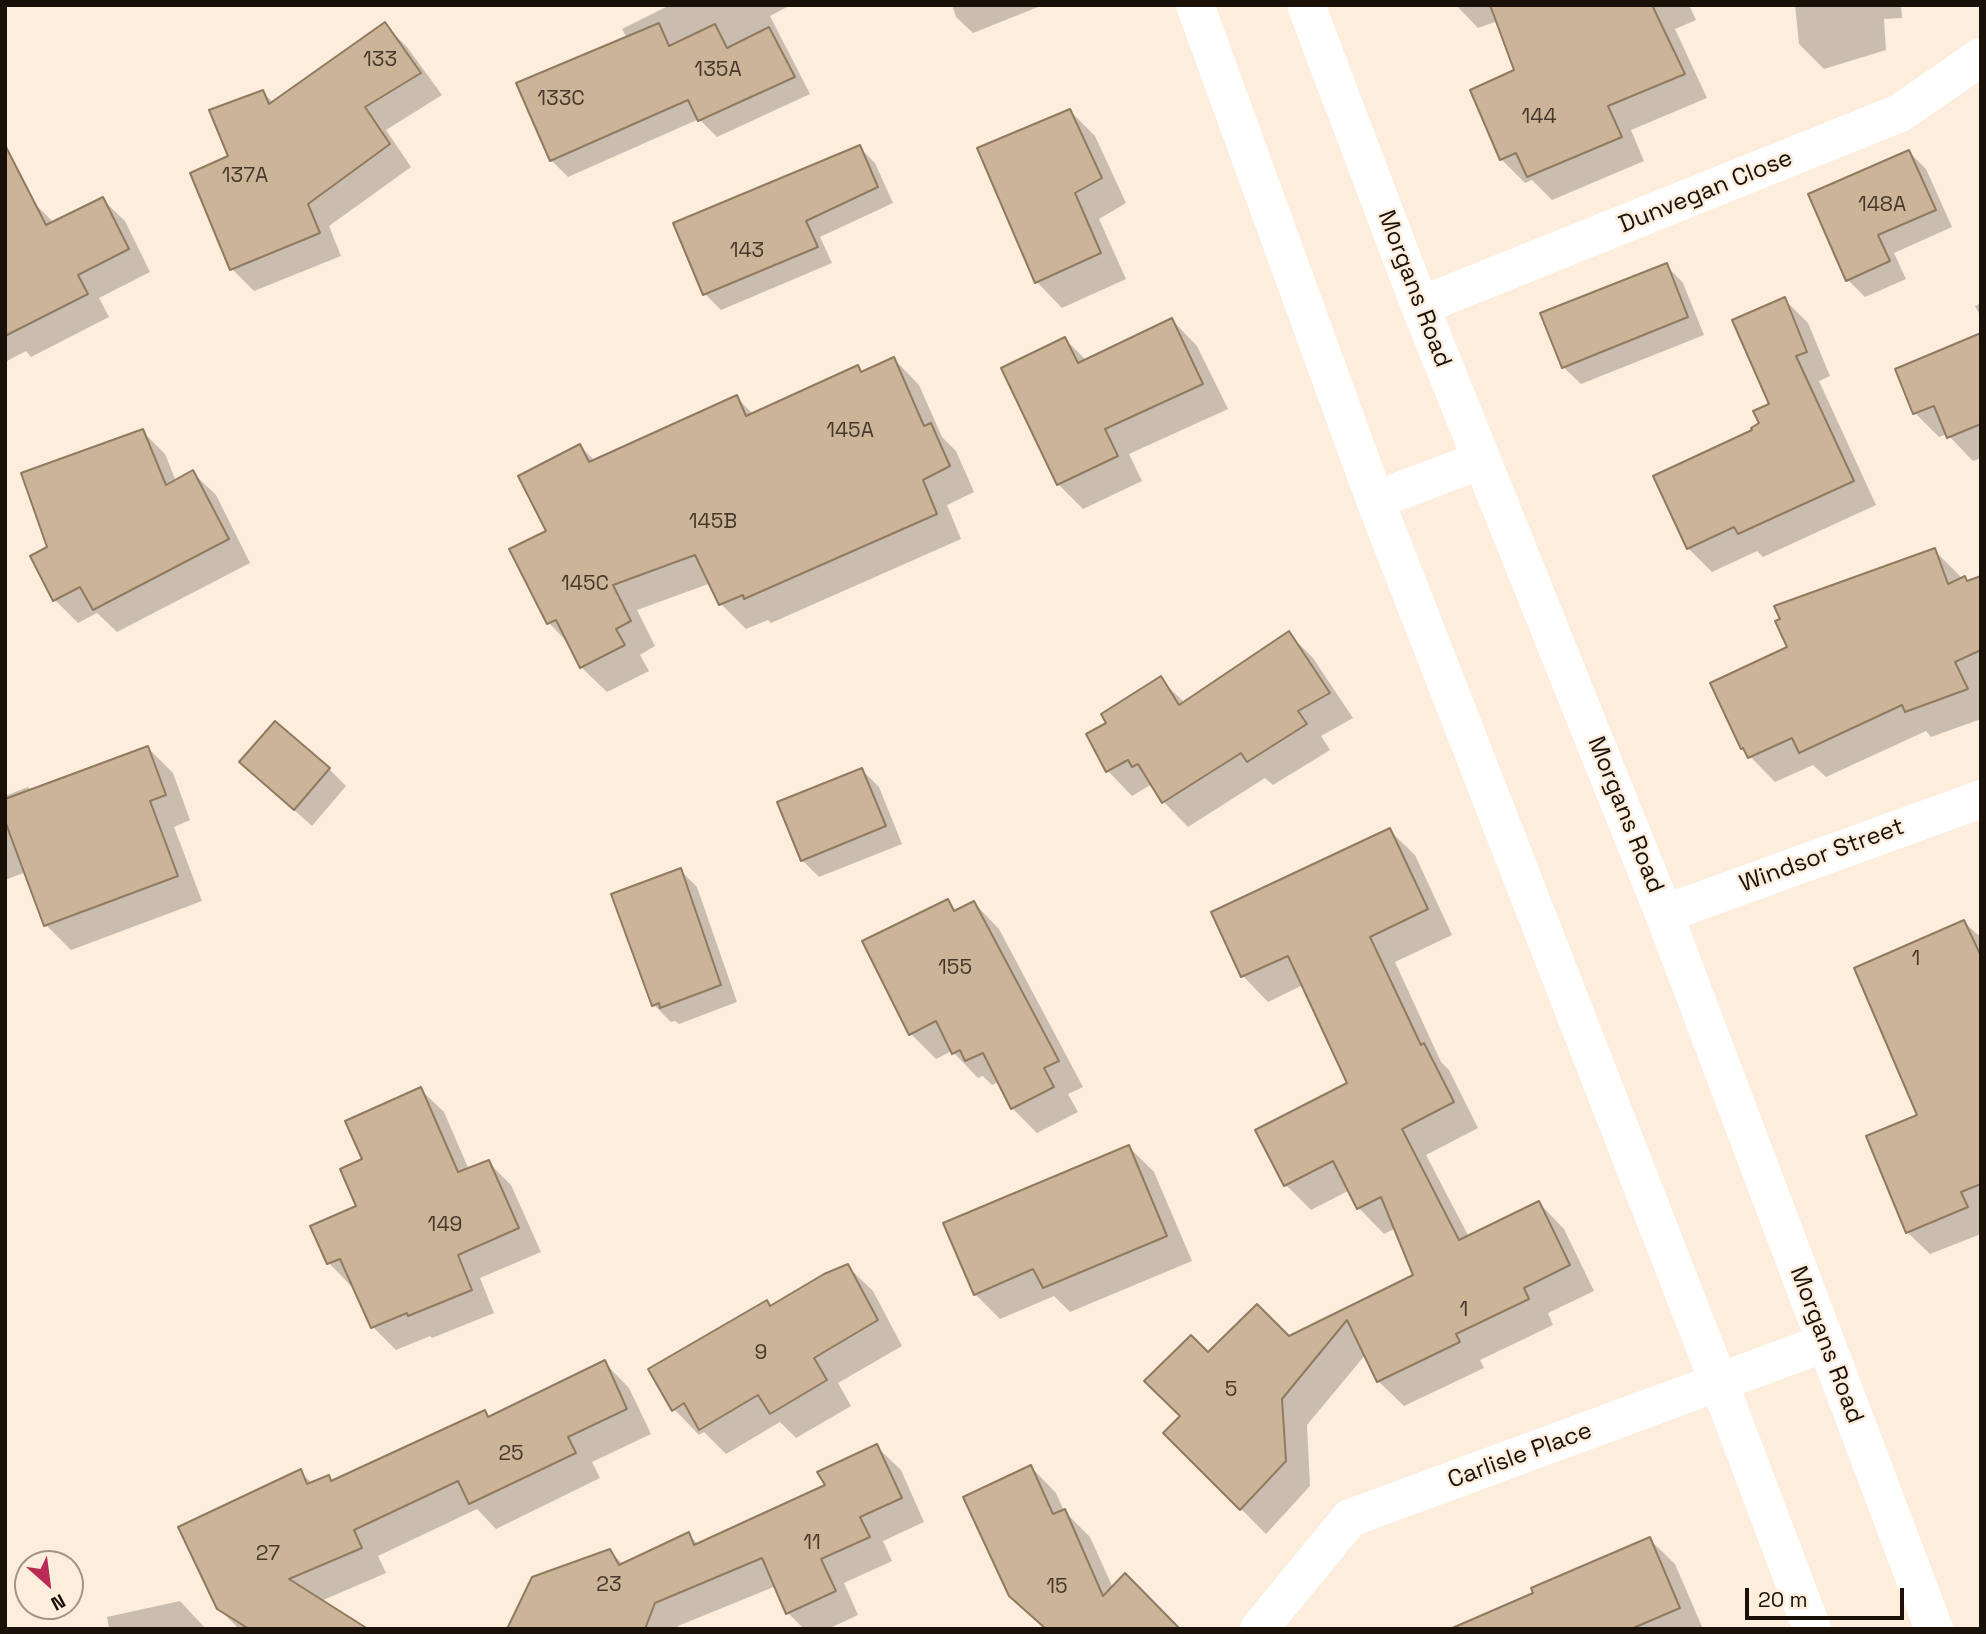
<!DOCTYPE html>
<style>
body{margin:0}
#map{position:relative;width:1986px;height:1634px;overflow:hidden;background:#fceddd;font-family:"Space Grotesk",sans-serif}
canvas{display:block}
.frame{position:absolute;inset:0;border:7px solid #191007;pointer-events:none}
.north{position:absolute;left:14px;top:1550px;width:70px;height:70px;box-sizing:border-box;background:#fceddd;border:2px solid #a19587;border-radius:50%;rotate:152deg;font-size:19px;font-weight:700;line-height:28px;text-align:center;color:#191007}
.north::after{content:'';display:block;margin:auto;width:24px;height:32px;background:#b92a56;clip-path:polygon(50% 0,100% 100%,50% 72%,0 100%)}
.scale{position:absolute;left:1745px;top:1588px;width:159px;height:32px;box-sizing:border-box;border:4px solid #191007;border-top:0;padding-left:9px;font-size:21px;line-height:24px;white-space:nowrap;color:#191007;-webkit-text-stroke:5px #fceddd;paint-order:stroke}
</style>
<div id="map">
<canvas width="1986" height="1634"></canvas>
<div class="frame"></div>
<div class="north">N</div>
<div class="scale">20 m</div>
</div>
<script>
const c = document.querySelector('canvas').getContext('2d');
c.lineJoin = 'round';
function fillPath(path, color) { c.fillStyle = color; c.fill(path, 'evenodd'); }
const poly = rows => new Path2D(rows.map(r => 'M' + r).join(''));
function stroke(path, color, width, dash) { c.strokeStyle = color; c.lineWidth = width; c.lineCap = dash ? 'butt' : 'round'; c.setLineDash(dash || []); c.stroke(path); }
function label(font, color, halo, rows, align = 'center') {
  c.font = font + ' "Space Grotesk",sans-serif'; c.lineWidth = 5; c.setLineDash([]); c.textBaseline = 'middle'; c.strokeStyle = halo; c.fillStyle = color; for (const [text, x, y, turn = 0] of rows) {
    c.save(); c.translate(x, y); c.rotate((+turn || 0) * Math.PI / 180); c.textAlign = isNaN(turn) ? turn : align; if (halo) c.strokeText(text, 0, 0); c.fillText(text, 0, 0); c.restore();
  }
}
fillPath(poly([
 [670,5,791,5,770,16,810,94,717,137,699,119,568,177,551,160,627,38,622,29],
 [952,5,1043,5,973,33,956,17],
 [1456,5,1689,5,1696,20,1675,29,1707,98,1631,130,1644,161,1552,200,1532,180,1525,183,1501,159,1517,71,1498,21,1478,28],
 [1795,5,1901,5,1902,18,1884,19,1886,50,1824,69,1799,44],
 [385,25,407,47,442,95,386,130,411,167,329,226,341,256,254,291,232,269,230,157,262,92,274,103],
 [1070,111,1095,136,1126,203,1099,219,1126,279,1062,308,1037,282,979,149],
 [859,147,875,163,893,203,820,237,832,263,721,310,705,294],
 [1909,152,1926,169,1952,227,1894,253,1906,279,1865,297,1848,280],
 [102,199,125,221,150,272,99,298,109,317,31,357,26,351,5,362,5,216,33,202,54,223],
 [1666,265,1683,283,1704,335,1581,384,1563,367],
 [1784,299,1808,323,1830,376,1819,381,1876,505,1763,557,1757,551,1712,572,1688,548,1755,431,1761,424,1772,405],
 [1981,303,1981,317,1975,306],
 [1172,320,1197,346,1228,409,1129,454,1142,481,1083,509,1058,484,1065,339,1087,361],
 [1981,335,1981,458,1973,461,1947,434,1939,437,1915,413],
 [894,359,919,385,942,437,956,451,974,492,947,505,961,539,771,623,768,620,746,629,721,604,711,583,637,610,655,646,640,655,649,671,607,692,581,667,570,645,549,623,548,531,580,446,595,461,736,397,754,415,857,367,863,373],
 [142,431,165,454,176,481,193,473,216,495,250,563,117,632,97,613,78,623,55,600,32,557,49,548],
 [1934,550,1960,576,1961,580,1965,578,1969,583,1981,578,1981,687,1979,688,1981,691,1981,719,1931,737,1926,731,1826,777,1813,765,1775,782,1742,748,1789,648],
 [1289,634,1313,658,1353,718,1321,736,1330,750,1273,785,1265,778,1188,827,1164,802,1152,784,1132,796,1108,771,1088,735,1109,724,1160,679,1185,703],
 [148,748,173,773,190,820,174,827,202,901,71,950,46,925,26,872,5,880,5,796,28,787,32,791],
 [241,762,329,769,346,786,312,826],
 [862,770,879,787,902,844,819,877,802,860],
 [1389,830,1415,855,1452,935,1395,962,1441,1062,1449,1070,1478,1128,1426,1155,1469,1237,1539,1203,1564,1229,1594,1291,1548,1313,1553,1325,1480,1360,1484,1368,1404,1406,1378,1381,1366,1354,1307,1425,1310,1486,1266,1534,1166,1433,1182,1416,1208,1355,1289,1338,1415,1276,1396,1228,1384,1234,1359,1208,1350,1190,1311,1210,1286,1185,1349,1083,1303,985,1268,1002,1243,976,1213,913],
 [680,870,697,887,737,1002,679,1024,675,1021,671,1022,654,1005],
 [947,901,957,911,974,903,999,929,1083,1087,1068,1094,1078,1112,1037,1133,1012,1108,999,1082,992,1085,983,1076,978,1078,952,1051,936,1059,911,1034,865,942],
 [1964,922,1978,935,1981,934,1981,1234,1930,1254,1907,1232,1920,1116],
 [421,1090,444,1112,469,1170,488,1162,511,1185,541,1252,480,1278,494,1313,432,1338,430,1336,396,1350,373,1327,354,1285,351,1286,329,1263,359,1207,364,1160],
 [1129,1147,1154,1172,1192,1261,1070,1312,1054,1296,1000,1319,975,1294],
 [847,1266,873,1291,902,1346,838,1383,851,1406,796,1438,780,1422,726,1454,704,1432,699,1435,674,1409,766,1302,771,1307],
 [604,1362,629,1388,651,1434,592,1462,600,1478,496,1529,477,1509,378,1556,386,1573,321,1601,362,1629,239,1629,218,1608,300,1472,313,1484,329,1478,333,1482,484,1412,490,1418],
 [877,1447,901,1470,924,1522,883,1541,892,1561,844,1583,858,1615,828,1629,804,1629,788,1613,776,1586,678,1626,677,1629,509,1629,610,1551,623,1564,688,1534,699,1545,827,1486],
 [1031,1467,1056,1493,1064,1511,1090,1537,1113,1588,1178,1629,1045,1629,1010,1595],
 [1649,1539,1675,1564,1703,1629,1475,1629,1535,1594],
 [180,1601,206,1629,109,1629,107,1617]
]), '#0003');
const building = poly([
 [1490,5,1652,5,1685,74,1608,106,1622,137,1527,177,1516,153,1500,160,1470,90,1514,70,1490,5],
 [385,22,421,73,365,107,390,144,308,204,320,233,230,270,190,173,228,156,209,110,263,90,269,104,385,22],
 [659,23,669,46,715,24,727,48,769,27,795,77,698,121,688,100,550,161,516,83,659,23],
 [1070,109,1102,178,1075,193,1101,253,1035,283,977,148,1070,109],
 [5,145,46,225,103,197,129,249,78,275,88,294,5,336,5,145],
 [860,145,878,187,806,221,818,247,703,295,673,223,860,145],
 [1909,150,1936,210,1878,235,1890,261,1846,281,1808,194,1909,150],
 [1667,263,1688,317,1562,368,1540,313,1667,263],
 [1785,297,1807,352,1796,356,1854,481,1738,534,1734,527,1687,549,1653,476,1752,430,1751,428,1759,423,1753,411,1769,404,1732,320,1785,297],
 [1172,318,1203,384,1105,429,1118,456,1057,485,1001,368,1065,337,1078,363,1172,318],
 [1981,333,1981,424,1947,438,1934,406,1913,414,1895,369,1981,333],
 [894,357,924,426,931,423,950,466,923,480,937,514,744,599,743,595,719,605,695,555,613,585,631,621,616,629,625,645,580,668,556,620,547,624,509,549,546,531,518,476,580,444,589,462,737,395,746,416,858,365,861,372,894,357],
 [143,429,166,485,193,470,229,539,93,610,80,587,53,601,30,556,47,547,21,473,143,429],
 [1935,548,1948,584,1965,576,1967,581,1981,576,1981,650,1955,662,1968,689,1905,712,1902,705,1799,753,1792,738,1748,758,1743,748,1741,749,1710,683,1787,647,1775,621,1780,619,1774,606,1935,548],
 [1289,631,1330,693,1298,711,1307,724,1247,762,1241,753,1162,803,1138,764,1132,767,1128,760,1106,772,1086,734,1106,723,1101,714,1161,676,1179,705,1289,631],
 [275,721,330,768,294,810,239,762,275,721],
 [148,746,166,795,150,801,178,876,44,926,5,821,5,799,148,746],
 [862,768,886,826,801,861,777,802,862,768],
 [1390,828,1428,909,1370,937,1421,1045,1424,1043,1454,1102,1402,1129,1459,1240,1539,1201,1570,1265,1524,1288,1529,1299,1456,1334,1460,1342,1377,1382,1347,1320,1282,1399,1286,1461,1240,1510,1163,1433,1180,1416,1144,1381,1191,1335,1208,1352,1257,1304,1289,1336,1413,1275,1381,1197,1357,1209,1333,1161,1284,1186,1255,1130,1347,1083,1288,956,1241,977,1211,912,1390,828],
 [681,868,721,985,660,1008,659,1003,652,1006,611,894,681,868],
 [948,899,954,911,974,901,1059,1061,1044,1068,1054,1087,1011,1109,983,1053,965,1061,960,1050,952,1054,936,1021,909,1035,862,941,948,899],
 [1964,920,1981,956,1981,1184,1961,1192,1968,1207,1906,1233,1866,1136,1917,1115,1854,968,1964,920],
 [421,1087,458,1172,489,1160,519,1228,458,1255,472,1290,408,1316,407,1313,371,1328,340,1259,327,1264,310,1226,356,1206,340,1169,362,1159,345,1121,421,1087],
 [1129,1145,1167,1236,1043,1288,1033,1269,974,1295,943,1223,1129,1145],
 [848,1264,878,1320,814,1358,827,1380,770,1414,758,1395,699,1430,684,1403,672,1411,648,1369,767,1300,770,1306,824,1274,848,1264],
 [605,1360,627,1409,568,1437,576,1453,469,1504,458,1481,354,1530,362,1548,289,1579,368,1629,249,1629,217,1609,178,1527,301,1469,307,1484,329,1475,331,1481,485,1410,488,1417,605,1360],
 [877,1444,902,1498,860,1517,870,1537,821,1559,836,1591,786,1614,762,1558,655,1603,645,1629,507,1629,532,1577,610,1549,619,1565,689,1532,694,1545,825,1485,817,1472,877,1444],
 [1031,1465,1053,1514,1065,1509,1103,1596,1125,1573,1180,1629,1046,1629,1009,1596,963,1497,1031,1465],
 [1650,1537,1680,1608,1631,1629,1450,1629,1533,1593,1531,1588,1650,1537]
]);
fillPath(building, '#ccb499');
stroke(building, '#907a60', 2);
stroke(poly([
 [1195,5,1375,500,1719,1383,1812,1629],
 [1306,5,1420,306,1664,914,1934,1629],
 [1420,306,1900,113,1981,57],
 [1375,500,1482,460],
 [1664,914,1981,799],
 [1259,1629,1350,1518,1825,1343]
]), '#fff', 38);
label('21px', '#46392c', null, [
 ["133",380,60],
 ["135A",718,70],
 ["133C",561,99],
 ["144",1539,117],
 ["137A",245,176],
 ["148A",1882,205],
 ["143",747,251],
 ["145A",850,431],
 ["145B",713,522],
 ["145C",585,584],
 ["1",1916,959],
 ["155",955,968],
 ["149",445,1225],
 ["1",1464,1310],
 ["9",761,1353],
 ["5",1231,1390],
 ["25",511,1454],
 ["11",812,1543],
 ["27",268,1554],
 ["23",609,1585],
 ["15",1057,1587]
]);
label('24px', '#191007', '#fceddd', [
 ["Dunvegan Close",1706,192,-22],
 ["Morgans Road",1414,289,69],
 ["Morgans Road",1625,815,68],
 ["Windsor Street",1822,856,-20],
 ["Morgans Road",1826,1345,69],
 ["Carlisle Place",1520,1456,-20]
]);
</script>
